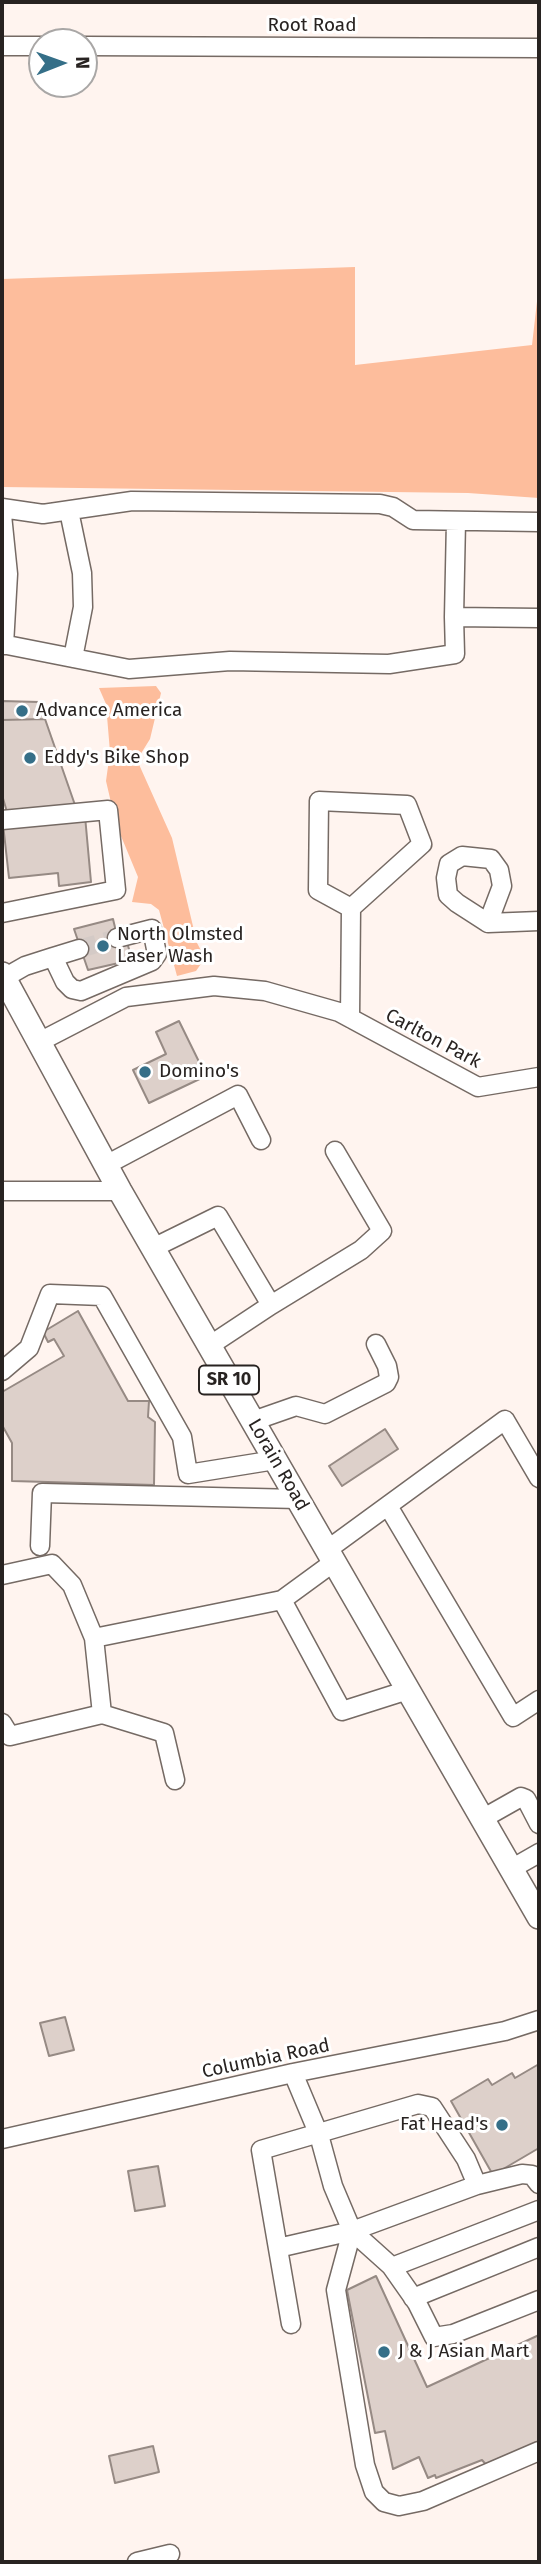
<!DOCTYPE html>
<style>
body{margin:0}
#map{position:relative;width:541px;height:2564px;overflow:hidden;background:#fff4ef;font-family:"Fira Sans",sans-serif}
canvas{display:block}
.frame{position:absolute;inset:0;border:4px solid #282321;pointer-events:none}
.north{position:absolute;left:28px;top:28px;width:70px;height:70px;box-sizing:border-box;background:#fff;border:2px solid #a9a7a6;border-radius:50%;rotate:89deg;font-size:19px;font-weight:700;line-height:28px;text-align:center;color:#282321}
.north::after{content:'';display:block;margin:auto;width:24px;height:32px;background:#356f88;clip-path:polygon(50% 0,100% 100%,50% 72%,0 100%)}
</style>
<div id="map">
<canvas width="541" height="2564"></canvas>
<div class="frame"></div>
<div class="north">N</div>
</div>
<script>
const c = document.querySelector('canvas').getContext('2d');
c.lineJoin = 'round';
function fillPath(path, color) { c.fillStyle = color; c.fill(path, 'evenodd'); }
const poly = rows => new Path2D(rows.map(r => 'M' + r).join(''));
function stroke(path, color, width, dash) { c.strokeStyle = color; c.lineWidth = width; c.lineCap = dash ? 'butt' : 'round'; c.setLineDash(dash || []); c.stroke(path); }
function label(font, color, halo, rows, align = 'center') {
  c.font = font + ' "Fira Sans",sans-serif'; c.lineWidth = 6; c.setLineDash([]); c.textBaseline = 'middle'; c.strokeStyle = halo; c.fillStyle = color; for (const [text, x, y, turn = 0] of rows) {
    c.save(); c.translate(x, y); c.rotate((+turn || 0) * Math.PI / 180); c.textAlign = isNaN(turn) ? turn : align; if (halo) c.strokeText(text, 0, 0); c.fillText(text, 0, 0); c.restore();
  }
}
fillPath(poly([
 [355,267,355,365,532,345,539,284,539,498,468,493,2,487,2,279],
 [156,686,161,693,150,739,137,760,172,838,197,943,205,958,196,971,177,976,159,910,151,904,132,902,138,877,116,824,106,781,110,752,106,704,99,688]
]), '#fdbd9c');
const building = poly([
 [2,701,39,702,45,719,2,720,2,701],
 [45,719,75,805,7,812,2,795,2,720,45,719],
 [85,816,91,882,59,886,58,873,9,878,3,824,85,816],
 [113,919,119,944,127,942,132,960,88,970,74,929,113,919],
 [179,1021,206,1076,149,1103,133,1070,166,1054,156,1032,179,1021],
 [78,1311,128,1401,149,1401,148,1417,155,1422,154,1485,12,1481,12,1443,2,1425,2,1392,64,1356,54,1339,48,1342,43,1332,78,1311],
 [385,1429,398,1449,342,1486,329,1466,385,1429],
 [65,2017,74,2050,49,2056,40,2023,65,2017],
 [539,2064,539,2148,493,2175,451,2101,488,2079,492,2085,512,2073,515,2078,539,2064],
 [158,2166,165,2206,135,2211,128,2171,158,2166],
 [376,2276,427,2387,539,2335,539,2444,488,2467,482,2460,436,2478,435,2475,428,2478,419,2457,393,2469,385,2431,375,2433,347,2290,376,2276],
 [153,2446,159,2472,115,2483,109,2456,153,2446]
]);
fillPath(building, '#ddd0ca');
stroke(building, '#968a84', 2);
stroke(poly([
 [79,949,117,938]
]), '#d4cac6', 18, [18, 9]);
const minor = poly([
 [2,46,42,46],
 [84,46,539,48],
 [2,508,43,514,132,501,380,504,393,507,413,520,539,522],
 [69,511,82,573,83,607,73,658],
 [2,515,8,574,4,645],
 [454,617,456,521],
 [2,644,129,669,230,661,389,664,455,654,454,617,539,618],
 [2,820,108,810,116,890,2,913],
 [488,923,502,886,499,870,491,859,462,856,449,864,446,878,448,895,457,903,488,923,539,921],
 [79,949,53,957,65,982,72,989,81,991,152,961,157,954,152,929,117,938],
 [4,978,25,966,53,957],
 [350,1018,351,908,422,844,407,805,319,801,318,890,351,908],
 [41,1041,126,997,214,986,265,991,339,1012,478,1087,539,1077],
 [106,1165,238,1095,261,1140],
 [2,1191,120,1191],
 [153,1248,218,1216,271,1305,209,1346],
 [271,1305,361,1250,382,1231,335,1151],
 [2,1371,29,1348,50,1294,102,1296,182,1437,188,1474,275,1460],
 [253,1421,296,1406,325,1414,386,1383,389,1377,387,1366,376,1344],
 [388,1506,513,1717,539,1700],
 [40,1546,42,1493,298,1499],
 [327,1550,505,1420,539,1478],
 [334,1562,282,1600,342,1711,408,1690],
 [2,1575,52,1564,72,1585,94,1638,102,1714,10,1736,2,1723],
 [94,1638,282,1600],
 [102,1714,164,1733,175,1780],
 [482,1819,521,1797,526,1799,539,1824],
 [511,1869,539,1853],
 [293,2073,319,2135,333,2186,352,2231,391,2266,417,2303,434,2337,453,2334,539,2300],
 [2,2139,293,2073,505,2031,539,2020],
 [352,2231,336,2290,365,2465,374,2492,384,2502,399,2506,423,2501,539,2451],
 [278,2248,352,2231,477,2185],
 [392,2267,539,2210],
 [413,2298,539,2247],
 [291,2324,261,2150,418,2104,432,2107,466,2159,477,2185,522,2174,532,2175,539,2184],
 [137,2562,170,2554]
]);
const major = poly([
 [2,974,120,1191,539,1917]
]);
stroke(minor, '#756a64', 21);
stroke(major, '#756a64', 26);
stroke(minor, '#fff', 18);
stroke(major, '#fff', 23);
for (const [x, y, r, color] of [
 [22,711,7,"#356f88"],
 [30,758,7,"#356f88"],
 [103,946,7,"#356f88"],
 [145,1072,7,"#356f88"],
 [502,2125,7,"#356f88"],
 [384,2352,7,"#356f88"]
]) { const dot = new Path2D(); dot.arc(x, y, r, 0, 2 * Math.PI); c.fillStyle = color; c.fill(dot); stroke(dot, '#fff', 2.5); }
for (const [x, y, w] of [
 [229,1380,60]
]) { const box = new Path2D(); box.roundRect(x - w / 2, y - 14.5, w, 29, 5); c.fillStyle = '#fff'; c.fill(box); stroke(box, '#282321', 2); }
label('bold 18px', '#282321', null, [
 ["SR 10",229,1380]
]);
label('19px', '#282321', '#fff', [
 ["Root Road",312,26],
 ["Carlton Park",433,1039,28],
 ["Lorain Road",278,1465,60],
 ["Columbia Road",266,2059,-12]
]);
label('19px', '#282321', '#fff', [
 ["Advance America",36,711],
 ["Eddy's Bike Shop",44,758],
 ["North Olmsted",117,935],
 ["Laser Wash",117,957],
 ["Domino's",159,1072],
 ["Fat Head's",488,2125,"right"],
 ["J & J Asian Mart",398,2352]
], 'left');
</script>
